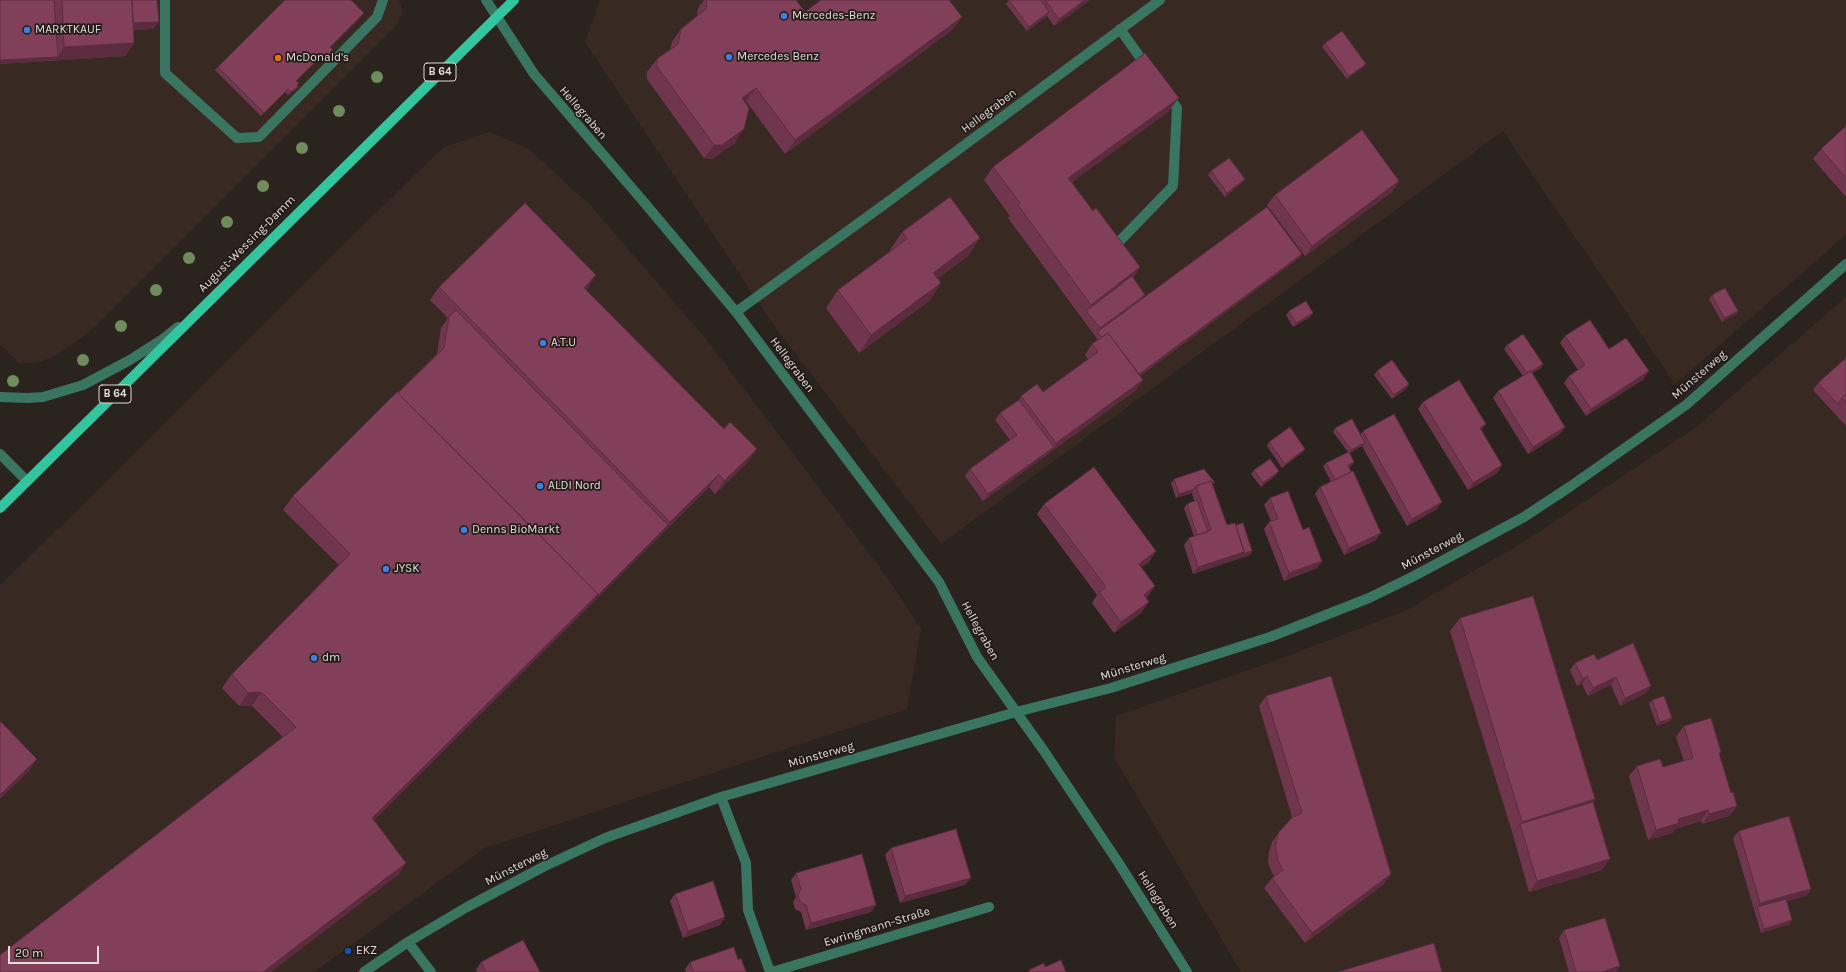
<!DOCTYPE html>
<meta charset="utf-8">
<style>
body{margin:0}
#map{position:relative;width:1846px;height:972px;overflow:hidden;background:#2b231e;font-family:Karla,sans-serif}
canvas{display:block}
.scale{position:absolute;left:8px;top:946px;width:91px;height:18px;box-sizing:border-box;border:2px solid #e1dcd9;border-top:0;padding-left:5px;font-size:12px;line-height:14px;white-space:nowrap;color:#e1dcd9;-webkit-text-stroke:3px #211a15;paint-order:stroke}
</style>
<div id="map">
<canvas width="1846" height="972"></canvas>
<div class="scale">20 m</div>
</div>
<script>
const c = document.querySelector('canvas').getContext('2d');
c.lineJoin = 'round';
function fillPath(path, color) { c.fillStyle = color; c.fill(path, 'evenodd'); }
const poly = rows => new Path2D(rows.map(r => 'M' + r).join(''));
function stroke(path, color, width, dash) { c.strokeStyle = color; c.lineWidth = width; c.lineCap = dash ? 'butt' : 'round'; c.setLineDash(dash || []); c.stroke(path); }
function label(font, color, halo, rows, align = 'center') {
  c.font = font + ' Karla,sans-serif'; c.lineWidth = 3.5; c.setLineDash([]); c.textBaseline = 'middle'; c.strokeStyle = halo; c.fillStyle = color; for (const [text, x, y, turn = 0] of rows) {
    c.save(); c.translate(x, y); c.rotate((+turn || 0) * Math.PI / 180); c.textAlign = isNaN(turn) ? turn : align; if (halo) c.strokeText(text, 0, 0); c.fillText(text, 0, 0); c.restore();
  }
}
fillPath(poly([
 [0,0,399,0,403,10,398,23,90,331,59,354,40,362,20,364,0,344],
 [600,0,1846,0,1846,235,1675,384,1503,131,941,544,772,323,585,42],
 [490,132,529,149,591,206,706,339,890,581,921,629,907,709,485,848,314,972,0,972,0,585,89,499,360,228,444,147],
 [1846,297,1846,972,1241,972,1114,757,1116,716,1277,660,1405,611,1530,538,1695,428]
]), '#382a22');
stroke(poly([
 [165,0,165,73,237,138,259,137,377,17,383,0],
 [486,0,534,74,643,201,736,312,939,582,977,657,1044,751,1118,862,1187,972],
 [1120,29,1147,67],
 [1113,248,1173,186,1177,108,1167,94],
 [736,312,889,201,1160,0],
 [0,397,28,398,43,397,83,385,130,360,163,339,178,327],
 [0,454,27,481],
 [721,797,746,863,748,910,770,972],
 [408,942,431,972],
 [364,972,408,942,467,907,543,867,605,838,721,797,1016,712,1111,688,1270,637,1369,598,1414,576,1524,517,1571,486,1686,405,1846,264],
 [772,972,989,907]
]), '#397561', 10);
stroke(poly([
 [0,508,514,0]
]), '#33c59d', 10);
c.fillStyle = '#708c5c';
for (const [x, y] of [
 [377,77],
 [339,111],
 [302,148],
 [263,186],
 [227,222],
 [189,258],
 [156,290],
 [121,326],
 [83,360],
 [13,381]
]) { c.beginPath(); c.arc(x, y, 6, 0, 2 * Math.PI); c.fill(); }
fillPath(poly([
 [0,0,157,0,153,29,134,30,134,43,125,56,0,64],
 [704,0,796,0,805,12,962,17,952,30,785,154,746,101,745,102,735,143,712,159,704,158,647,79,647,72,657,59,670,49,672,42,681,29,697,16,698,8],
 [1009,0,1090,0,1054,26,1047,16,1027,31,1006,4],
 [361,17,330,48,331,52,332,53,329,57,325,61,324,60,322,62,319,59,296,81,299,83,297,86,298,87,295,90,288,95,285,92,261,116,215,70,218,67],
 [1325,43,1366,64,1363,67,1347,79,1322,47],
 [1169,111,1072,182,1093,211,1140,267,1133,278,1143,298,1302,254,1299,258,1140,376,1136,390,983,501,965,476,970,469,1010,440,995,420,1000,413,1019,400,1021,396,1043,392,1088,359,1085,355,1092,344,1098,340,1008,218,1010,216,984,180,993,167],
 [1846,126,1846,195,1845,196,1813,159,1821,149],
 [1211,171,1242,183,1225,197,1208,175],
 [1399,181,1392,192,1305,256,1267,205,1275,195],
 [902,232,968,256,938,278,941,283,929,301,859,353,826,308,838,290,891,251,890,250],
 [596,275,586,290,747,463,715,494,709,487,374,820,406,863,397,876,283,737,252,706,239,706,222,688,232,674,339,565,283,510,293,496,437,354,441,328,448,318,430,300,439,287],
 [1712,295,1738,311,1736,314,1722,322,1709,299],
 [1289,311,1313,313,1310,317,1293,327,1286,315],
 [1565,336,1609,349,1644,379,1586,416,1564,383,1569,376,1578,370,1560,343],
 [1507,345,1543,364,1541,368,1532,373,1565,427,1560,434,1528,454,1493,398,1498,391,1523,376,1504,349],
 [1846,358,1846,426,1813,390,1818,383],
 [1377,371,1409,384,1407,388,1392,399,1374,375],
 [1423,402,1481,431,1502,465,1497,473,1468,490,1418,409],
 [1335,428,1360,435,1363,431,1437,509,1407,526,1362,446,1349,453,1354,462,1351,466,1349,467,1376,540,1344,555,1315,494,1320,487,1331,482,1323,466,1326,463,1348,452,1333,432],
 [1269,442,1303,452,1282,468,1267,446],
 [1254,470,1279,471,1276,475,1261,487,1251,474],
 [1174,479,1213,485,1227,525,1236,525,1252,551,1250,555,1193,574,1184,545,1189,538,1194,536,1184,508,1187,504,1194,501,1192,493,1176,498,1171,483],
 [1270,498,1303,530,1322,561,1317,568,1284,581,1264,529,1269,522,1271,521,1264,505],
 [1044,504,1156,551,1149,562,1141,567,1148,597,1146,598,1141,613,1114,633,1092,603,1097,595,1037,514],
 [1460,618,1595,799,1593,802,1602,870,1529,892,1513,835,1450,631],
 [1597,660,1646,693,1620,706,1611,685,1588,696,1582,684,1577,686,1570,670,1575,663],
 [1266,696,1384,884,1305,943,1264,888,1272,878,1274,876,1271,871,1268,862,1269,852,1272,842,1279,832,1292,817,1259,706],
 [1652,700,1670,721,1657,726,1649,704],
 [1684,726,1719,754,1731,793,1737,806,1729,816,1702,824,1701,821,1675,829,1672,833,1648,840,1629,776,1637,766,1663,767,1684,761,1676,737],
 [1739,831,1811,889,1806,896,1787,901,1790,924,1761,933,1733,838],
 [891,848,965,885,900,903,885,855],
 [796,873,871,912,806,930,801,912,795,909,793,902,796,897,791,880],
 [675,894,725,917,720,925,683,938,670,901],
 [1564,930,1616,972,1569,972,1559,938],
 [738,960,746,972,686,972,685,969,690,962],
 [481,962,540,972,477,972,476,970]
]), '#70364d');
fillPath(poly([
 [1085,0,1090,0,1054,26,1059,19],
 [1049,12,1047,16,1027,31,1029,27],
 [364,13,361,17,327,51,330,47],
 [962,17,952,30,785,154,795,140],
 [159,22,153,29,124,31,129,23],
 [134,43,125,56,0,64,0,60,58,57,64,47],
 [322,55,319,59,293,84],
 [1366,64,1363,67,1347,79,1349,76],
 [299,83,296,87,298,87,295,90,288,95,291,92],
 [756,88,746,101,732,112,742,98],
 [1179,98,1169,111,1059,191,1068,178],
 [744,129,735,143,712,159,704,158,714,145],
 [1245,179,1242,183,1225,197,1227,193],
 [1399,181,1392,192,1305,256,1312,246],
 [980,238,968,256,921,291,933,273],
 [1302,254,1299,258,1130,383,1133,379],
 [1140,267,1131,281,1086,311,1091,305],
 [596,275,587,289,575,301,584,288],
 [941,283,929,301,859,353,871,335],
 [1145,295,1140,302,1097,332,1100,328],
 [1738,311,1736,314,1722,322,1724,318],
 [1313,313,1310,317,1293,327,1296,323],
 [1543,364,1541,368,1525,378,1527,375],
 [1649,371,1644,379,1586,416,1591,409],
 [1143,380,1136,390,983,501,988,494,1054,447,1056,443],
 [1409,384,1407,388,1392,399,1394,395],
 [1486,424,1481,431,1480,428],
 [1565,427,1560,434,1528,454,1533,447],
 [1365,443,1362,446,1349,454,1351,450],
 [757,449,747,463,715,494,724,481],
 [1305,449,1303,452,1282,468,1285,464],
 [1354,462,1351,466,1345,469,1348,465],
 [1502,465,1497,473,1468,490,1473,483],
 [1279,471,1276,475,1261,487,1263,483],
 [719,474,709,487,363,831,372,818,668,525,670,522],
 [1194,489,1192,493,1176,498,1179,494],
 [1442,502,1437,509,1407,526,1412,519],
 [1381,533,1376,540,1344,555,1349,548],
 [1156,551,1149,562,1131,574,1139,564],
 [1252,551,1250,555,1193,574,1198,567,1244,552],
 [1322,561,1317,568,1284,581,1289,573],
 [1155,586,1148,597,1136,605,1144,595],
 [1149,602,1141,613,1114,633,1121,622],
 [1587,676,1582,684,1577,686,1583,679],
 [1616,677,1611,685,1588,696,1593,688],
 [1651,686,1646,693,1620,706,1625,698],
 [261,692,252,706,239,706,248,693],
 [1672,718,1670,721,1657,726,1660,722],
 [37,759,28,772,0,799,0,795],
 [1595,799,1585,813,1520,824,1513,835,1522,822],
 [1737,806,1729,816,1702,824,1709,814],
 [1708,810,1701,821,1675,829,1672,833,1648,840,1656,830,1678,819],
 [1610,859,1602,870,1529,892,1537,881],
 [406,863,397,876,271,972,263,972],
 [1391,874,1384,884,1305,943,1312,933],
 [971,878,965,885,900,903,905,896],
 [1811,889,1806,896,1758,910,1757,907,1760,903],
 [876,905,871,912,806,930,811,923],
 [725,917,720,925,683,938,688,931],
 [1792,920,1790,924,1761,933,1764,929],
 [1620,966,1616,972,1601,972]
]), '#5b2c3e');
const building = poly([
 [0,0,54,0,58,57,0,60,0,0],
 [62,0,132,0,134,43,64,47,62,0],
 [132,0,157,0,159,22,133,23,132,0],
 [285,0,351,0,364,13,330,47,333,50,331,51,332,53,328,57,327,56,325,58,322,55,296,81,299,83,297,85,298,87,291,92,288,89,264,113,218,67,285,0],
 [707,0,796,0,805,12,821,0,949,0,962,17,795,140,756,88,742,98,749,108,744,129,722,145,714,145,656,65,657,59,678,44,681,29,706,9,707,0],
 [1009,0,1041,0,1049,12,1029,27,1009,0],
 [1045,0,1085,0,1059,19,1045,0],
 [1342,31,1366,64,1349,76,1325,43,1342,31],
 [1145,53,1179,98,1068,178,1093,211,1096,208,1140,267,1091,305,1018,205,1020,203,993,167,1145,53],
 [1846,126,1846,178,1821,149,1846,126],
 [1362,130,1399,181,1312,246,1275,195,1362,130],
 [1229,158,1245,179,1227,193,1211,171,1229,158],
 [950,197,980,238,933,273,941,283,871,335,838,290,907,239,902,232,950,197],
 [525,203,596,275,584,288,724,429,730,422,757,449,724,481,719,474,670,522,439,287,525,203],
 [1267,207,1302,254,1139,374,1108,333,1102,337,1097,332,1267,207],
 [1132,276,1145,295,1100,328,1086,311,1132,276],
 [1725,288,1738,311,1724,318,1712,295,1725,288],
 [1306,301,1313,313,1296,323,1289,311,1306,301],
 [456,310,668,525,596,597,598,594,398,393,444,348,449,317,456,310],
 [1590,320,1609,349,1626,338,1649,371,1591,409,1569,376,1585,365,1565,336,1590,320],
 [1108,333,1143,380,1056,443,1021,396,1037,384,1043,392,1098,352,1092,344,1108,333],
 [1523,334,1543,364,1531,372,1531,371,1527,373,1507,345,1523,334],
 [1846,358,1846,394,1842,398,1838,404,1818,383,1846,358],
 [1392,360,1409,384,1394,395,1377,371,1392,360],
 [1531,371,1565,427,1533,447,1498,391,1531,371],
 [1459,380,1486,424,1480,428,1502,465,1473,483,1423,402,1459,380],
 [397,392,598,594,372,818,406,863,263,972,0,972,0,955,296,727,261,692,248,693,232,674,350,554,293,496,397,392],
 [1846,394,1846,402,1842,398,1846,394],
 [1019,400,1054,447,988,494,970,469,1017,435,1000,413,1019,400],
 [1394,414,1442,502,1412,519,1363,431,1394,414],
 [1352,419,1365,443,1351,450,1335,428,1352,419],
 [1290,427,1305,449,1285,464,1269,442,1290,427],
 [1349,452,1354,462,1348,465,1351,472,1335,480,1326,463,1349,452],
 [1270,459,1279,471,1263,483,1254,470,1270,459],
 [1094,467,1156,551,1139,564,1155,586,1144,595,1149,602,1121,622,1099,592,1106,587,1044,504,1094,467],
 [1204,469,1215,483,1212,483,1211,481,1196,486,1194,489,1179,494,1174,479,1204,469],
 [1353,471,1381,533,1349,548,1320,487,1353,471],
 [1211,481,1227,525,1235,523,1244,552,1198,567,1189,538,1211,530,1196,486,1211,481],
 [1288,491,1303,530,1309,527,1322,561,1289,573,1269,522,1278,519,1270,498,1288,491],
 [1197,500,1208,532,1197,535,1187,504,1197,500],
 [1243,523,1252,551,1242,554,1244,552,1236,525,1243,523],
 [1533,596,1595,799,1522,822,1460,618,1533,596],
 [1633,643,1651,686,1625,698,1616,677,1593,688,1587,676,1583,679,1575,663,1594,654,1597,660,1633,643],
 [1331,676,1391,874,1312,933,1272,878,1283,870,1278,861,1276,851,1276,841,1279,832,1293,817,1302,813,1266,696,1331,676],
 [1664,696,1672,718,1660,722,1652,700,1664,696],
 [1711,718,1721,752,1719,753,1731,793,1733,792,1737,806,1709,814,1708,810,1678,819,1679,823,1656,830,1637,766,1660,759,1663,767,1693,758,1684,726,1711,718],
 [0,721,37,759,0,795,0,721],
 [1593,802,1610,859,1537,881,1520,824,1593,802],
 [1789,816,1811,889,1760,903,1739,831,1789,816],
 [956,829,971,878,905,896,891,848,956,829],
 [862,854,876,905,811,923,806,905,800,902,798,895,801,889,796,873,862,854],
 [713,881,725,917,688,931,675,894,713,881],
 [1786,899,1792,920,1764,929,1757,907,1786,899],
 [1605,918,1620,966,1601,972,1576,972,1564,930,1605,918],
 [523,940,540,972,486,972,481,962,523,940],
 [1434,943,1442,972,1338,972,1434,943],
 [734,947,738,960,741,958,746,972,693,972,690,962,734,947],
 [1061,960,1066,972,1030,972,1029,970,1044,963,1045,967,1061,960]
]);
fillPath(building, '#823f59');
stroke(building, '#5b2c3e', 1);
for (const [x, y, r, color] of [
 [784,16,4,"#3f7fe0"],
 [27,30,4,"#3f7fe0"],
 [729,57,4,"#3f7fe0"],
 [278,58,4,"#e8710a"],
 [543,343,4,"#3f7fe0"],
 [540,486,4,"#3f7fe0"],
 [464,530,4,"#3f7fe0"],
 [386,569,4,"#3f7fe0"],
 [314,658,4,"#3f7fe0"],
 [348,951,4,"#1a4fb4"]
]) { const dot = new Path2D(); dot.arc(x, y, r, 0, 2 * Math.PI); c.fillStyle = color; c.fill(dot); stroke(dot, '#211a15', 1.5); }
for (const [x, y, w] of [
 [440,72,32],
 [115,394,32]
]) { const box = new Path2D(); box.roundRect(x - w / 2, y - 9, w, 18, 3); c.fillStyle = '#211a15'; c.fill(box); stroke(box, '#e1dcd9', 1); }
label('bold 11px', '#e1dcd9', null, [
 ["B 64",440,72],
 ["B 64",115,394]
]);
label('12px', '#e1dcd9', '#211a15', [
 ["Mercedes-Benz",792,16],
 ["MARKTKAUF",35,30],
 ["Mercedes Benz",737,57],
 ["McDonald's",286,58],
 ["A.T.U",551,343],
 ["ALDI Nord",548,486],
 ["Denns BioMarkt",472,530],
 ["JYSK",394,569],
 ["dm",322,658],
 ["EKZ",356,951]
], 'left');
label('12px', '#e1dcd9', '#211a15', [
 ["Hellegraben",989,111,-37],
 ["Hellegraben",583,113,49],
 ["August-Wessing-Damm",247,244,-45],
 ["Hellegraben",792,365,53],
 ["Münsterweg",1699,375,-41],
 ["Münsterweg",1432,551,-28],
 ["Hellegraben",980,631,61],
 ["Münsterweg",1133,667,-17],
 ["Münsterweg",821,755,-16],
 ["Münsterweg",516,867,-27],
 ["Hellegraben",1158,900,58],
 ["Ewringmann-Straße",877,927,-17]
]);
</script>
